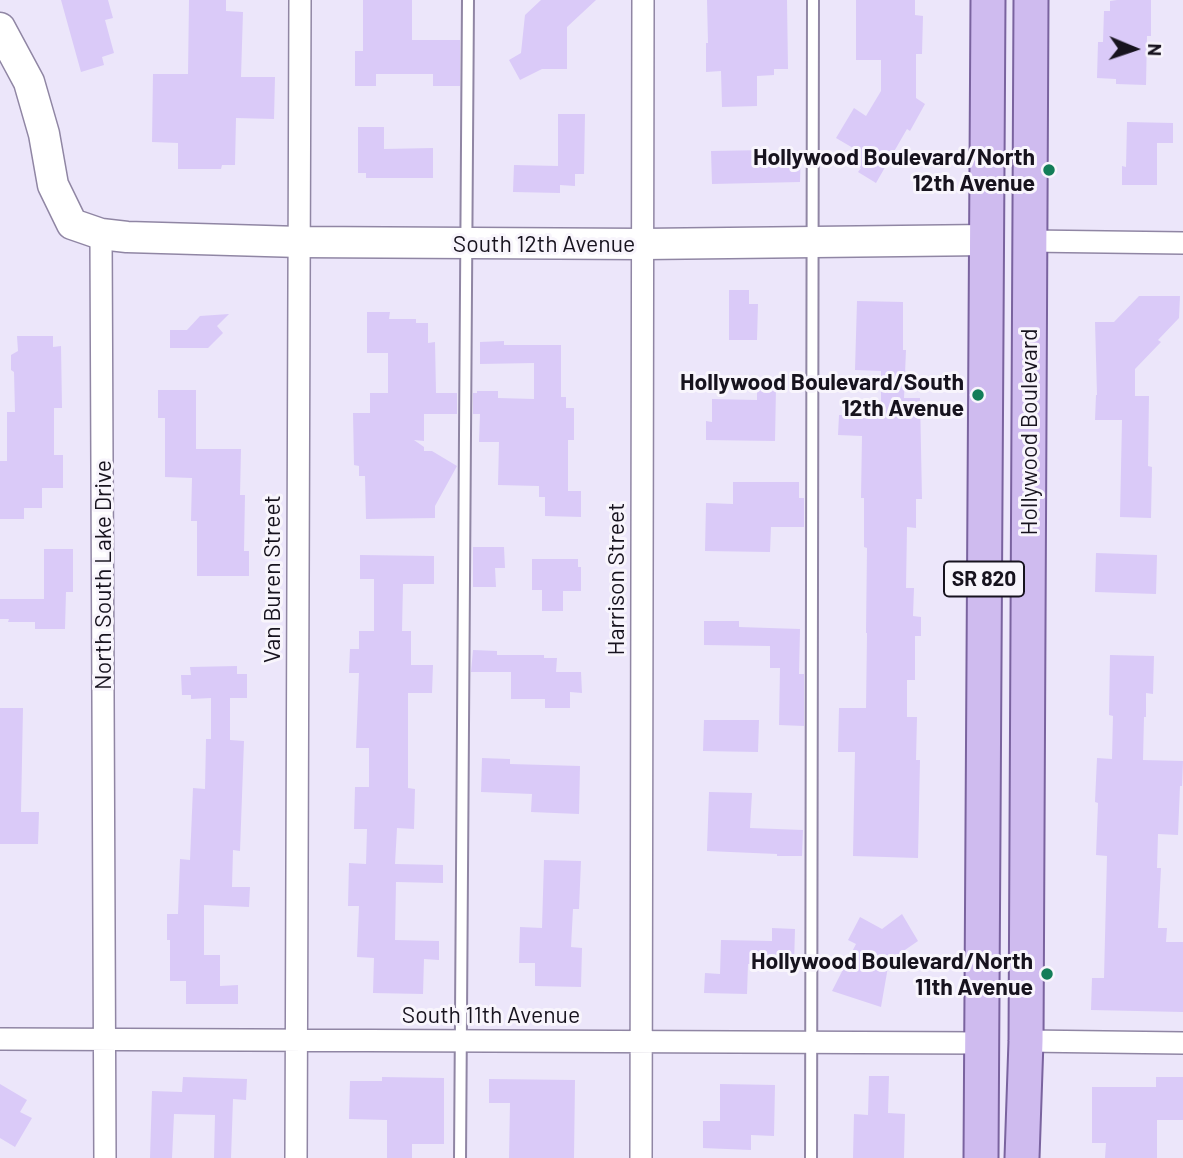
<!DOCTYPE html>
<style>
body{margin:0}
#map{position:relative;width:1183px;height:1158px;overflow:hidden;background:#ece6fa;font-family:Barlow,sans-serif}
canvas{display:block}
.north{position:absolute;left:1099px;top:14px;width:70px;height:70px;-webkit-text-stroke:5px #f8f5fc;paint-order:stroke;rotate:92deg;font-size:19px;font-weight:700;line-height:28px;text-align:center;color:#17131e}
.north::after{content:'';display:block;margin:auto;width:24px;height:32px;background:#17131e;clip-path:polygon(50% 0,100% 100%,50% 72%,0 100%)}
</style>
<div id="map">
<canvas width="1183" height="1158"></canvas>
<div class="north">N</div>
</div>
<script>
const c = document.querySelector('canvas').getContext('2d');
c.lineJoin = 'round';
function fillPath(path, color) { c.fillStyle = color; c.fill(path, 'evenodd'); }
const poly = rows => new Path2D(rows.map(r => 'M' + r).join(''));
function stroke(path, color, width, dash) { c.strokeStyle = color; c.lineWidth = width; c.lineCap = dash ? 'butt' : 'round'; c.setLineDash(dash || []); c.stroke(path); }
function label(font, color, halo, rows, align = 'center') {
  c.font = font + ' Barlow,sans-serif'; c.lineWidth = 6; c.setLineDash([]); c.textBaseline = 'middle'; c.strokeStyle = halo; c.fillStyle = color; for (const [text, x, y, turn = 0] of rows) {
    c.save(); c.translate(x, y); c.rotate((+turn || 0) * Math.PI / 180); c.textAlign = isNaN(turn) ? turn : align; if (halo) c.strokeText(text, 0, 0); c.fillText(text, 0, 0); c.restore();
  }
}
fillPath(poly([
 [61,0,108,0,113,18,105,20,114,53,102,57,104,65,81,72],
 [189,0,226,0,226,11,243,12,241,77,275,77,274,119,236,118,235,165,222,165,221,169,178,169,178,143,152,142,153,74,188,74],
 [363,0,412,0,412,40,460,40,460,86,433,86,433,74,376,74,376,86,355,86,355,51,363,51],
 [541,0,596,0,567,27,567,69,542,69,520,80,509,60,521,53,525,15],
 [707,0,787,0,788,69,774,69,774,75,757,76,757,106,722,107,721,71,706,72,706,43,708,43],
 [856,0,915,0,915,15,923,16,922,54,916,54,916,98,925,104,910,131,907,129,876,183,858,172,861,168,847,159,853,148,836,138,854,108,866,116,881,91,881,60,856,60],
 [1117,0,1151,0,1151,36,1147,36,1146,85,1116,84,1116,79,1097,78,1098,42,1103,42,1104,11,1110,11,1110,1],
 [558,114,585,114,584,174,575,174,575,186,560,185,560,193,513,192,514,165,558,166],
 [1127,122,1173,123,1173,143,1157,143,1157,185,1122,185,1122,166,1126,167],
 [358,127,384,127,384,149,433,148,433,178,366,178,366,173,358,173],
 [768,150,768,151,801,150,800,182,712,184,711,151],
 [729,290,749,290,749,304,758,304,757,340,729,340],
 [1139,296,1180,296,1179,318,1158,340,1161,342,1135,369,1135,396,1149,396,1148,466,1152,467,1151,518,1120,517,1122,420,1095,420,1096,395,1097,395,1095,322,1114,322],
 [857,301,903,302,903,350,906,350,904,398,920,398,922,499,916,499,916,528,907,527,906,588,914,588,913,616,921,617,921,636,915,636,915,680,907,680,907,717,917,717,916,760,920,760,918,858,853,856,855,752,838,752,839,708,866,708,867,633,866,633,867,548,864,547,864,498,861,498,862,436,838,435,839,415,881,416,881,371,855,370],
 [367,312,390,312,389,319,416,319,416,323,428,323,428,343,435,342,436,393,457,393,457,414,424,414,424,441,414,440,424,447,424,451,432,451,457,466,435,506,435,518,366,519,365,476,359,476,359,466,354,465,353,413,370,413,370,393,388,393,388,353,367,353],
 [229,314,217,326,223,333,208,348,170,348,170,330,187,330,200,316],
 [17,336,53,336,53,347,61,346,62,408,54,408,54,455,63,455,63,488,42,488,42,508,24,508,24,519,0,519,0,461,7,461,7,412,15,412,14,372,11,370,11,355,18,351],
 [504,341,504,345,561,345,561,397,566,397,566,408,574,408,574,440,568,440,568,491,581,491,581,517,545,516,545,497,539,497,539,486,498,485,499,442,479,442,480,414,473,414,473,393,477,393,477,391,498,391,498,398,534,399,534,363,480,364,480,342],
 [757,387,776,387,775,441,706,440,706,421,712,422,712,399,757,400],
 [158,390,196,390,196,449,241,449,240,495,245,495,244,551,249,551,249,576,197,576,197,521,191,521,192,478,165,477,165,418,158,418],
 [733,482,799,482,799,498,804,498,804,527,771,527,770,552,705,551,706,503,733,504],
 [473,547,504,547,505,568,495,568,496,587,473,587],
 [44,549,73,549,73,592,66,592,65,629,35,629,35,622,8,622,9,619,0,619,0,599,44,599],
 [1096,553,1157,555,1156,594,1095,592],
 [360,555,434,556,434,584,403,584,402,631,411,631,411,665,433,665,432,693,408,693,408,788,415,789,414,829,397,828,395,864,443,865,443,883,396,882,395,940,439,941,439,960,424,959,423,994,373,993,374,958,357,957,359,906,348,906,349,863,366,864,367,829,354,829,355,787,369,787,369,748,356,748,359,673,349,673,350,649,359,649,359,631,374,631,374,579,360,579],
 [532,559,578,559,578,567,581,567,581,591,563,591,563,611,542,611,542,590,532,590],
 [704,621,739,621,739,627,800,629,799,674,804,674,804,726,779,725,780,668,770,668,770,646,704,645],
 [473,650,497,651,497,655,544,655,544,658,557,658,556,672,581,672,582,693,570,692,570,708,545,708,545,699,511,699,511,672,471,672],
 [1110,655,1154,656,1153,694,1146,693,1146,717,1144,717,1143,760,1183,761,1182,786,1180,786,1178,835,1158,834,1157,868,1161,868,1158,928,1167,928,1166,942,1183,942,1183,1012,1091,1010,1092,978,1104,978,1107,856,1096,855,1098,803,1095,802,1097,758,1112,759,1113,716,1109,715],
 [237,666,237,674,247,674,247,698,230,698,230,740,244,741,240,851,233,850,232,887,250,887,249,907,204,905,204,955,220,955,220,986,238,985,238,1004,186,1004,186,981,170,981,170,940,167,940,167,914,178,914,180,859,190,860,193,788,205,789,206,739,211,739,211,698,191,699,191,695,182,695,181,675,191,675,190,667],
 [0,708,23,708,21,812,39,812,38,844,0,844],
 [704,720,759,720,758,752,703,751],
 [482,758,510,759,510,764,580,766,579,814,531,812,532,794,481,792],
 [709,792,752,793,750,828,803,830,802,856,777,856,777,854,707,851],
 [544,860,581,861,579,909,573,909,571,947,582,948,581,987,535,986,535,963,519,963,520,927,542,928],
 [902,914,918,941,889,961,881,1007,832,991,856,944,848,940,860,917,882,929],
 [772,928,795,929,794,965,748,964,747,994,704,993,705,973,720,974,721,940,772,941],
 [869,1076,889,1076,888,1113,905,1114,904,1158,853,1158,854,1114,868,1115],
 [183,1077,247,1079,246,1100,233,1099,231,1158,214,1158,215,1115,174,1114,172,1158,150,1158,152,1091,182,1092],
 [382,1077,444,1078,444,1144,412,1144,412,1158,387,1158,387,1120,349,1119,350,1081,382,1081],
 [1156,1077,1183,1077,1183,1120,1157,1120,1157,1158,1105,1158,1106,1143,1092,1143,1092,1087,1156,1087],
 [489,1079,575,1080,574,1158,509,1158,510,1103,489,1103],
 [0,1084,27,1100,20,1112,32,1118,15,1147,0,1138],
 [720,1084,775,1085,774,1136,751,1135,751,1150,703,1148,703,1121,720,1121]
]), '#dacaf8');
const lane = poly([
 [460,1158,468,0],
 [811,1158,813,0]
]);
const street = poly([
 [101,234,105,1158],
 [1029,241,1183,243],
 [0,1039,981,1043],
 [1026,1041,1183,1043],
 [296,1158,300,0],
 [641,1158,643,0]
]);
const secondary = poly([
 [0,28,29,82,44,134,53,185,72,224,101,234,127,237,300,242,643,244,987,240]
]);
const primary = poly([
 [981,1158,988,0],
 [1022,1158,1026,1041,1031,0]
]);
stroke(lane, '#9086a4', 14);
stroke(street, '#9086a4', 24);
stroke(secondary, '#9086a4', 33);
stroke(primary, '#7a639f', 37);
stroke(lane, '#fff', 10);
stroke(street, '#fff', 21);
stroke(secondary, '#fff', 30);
stroke(primary, '#cfbbef', 33);
for (const [x, y, r, color] of [
 [1049,170,7,"#137d58"],
 [978,395,7,"#137d58"],
 [1047,974,7,"#137d58"]
]) { const dot = new Path2D(); dot.arc(x, y, r, 0, 2 * Math.PI); c.fillStyle = color; c.fill(dot); stroke(dot, '#f8f5fc', 2.5); }
for (const [x, y, w] of [
 [984,579,80]
]) { const box = new Path2D(); box.roundRect(x - w / 2, y - 17.5, w, 35, 5); c.fillStyle = '#f8f5fc'; c.fill(box); stroke(box, '#17131e', 2); }
label('bold 21px', '#17131e', null, [
 ["SR 820",984,579]
]);
label('bold 23px', '#17131e', '#f8f5fc', [
 ["Hollywood Boulevard/North",1035,157],
 ["12th Avenue",1035,183],
 ["Hollywood Boulevard/South",964,382],
 ["12th Avenue",964,408],
 ["Hollywood Boulevard/North",1033,961],
 ["11th Avenue",1033,987]
], 'right');
label('23px', '#17131e', '#f8f5fc', [
 ["South 12th Avenue",544,244],
 ["Hollywood Boulevard",1029,432,-90],
 ["North South Lake Drive",103,575,-90],
 ["Van Buren Street",272,579,-90],
 ["Harrison Street",616,579,-90],
 ["South 11th Avenue",491,1015]
]);
</script>
